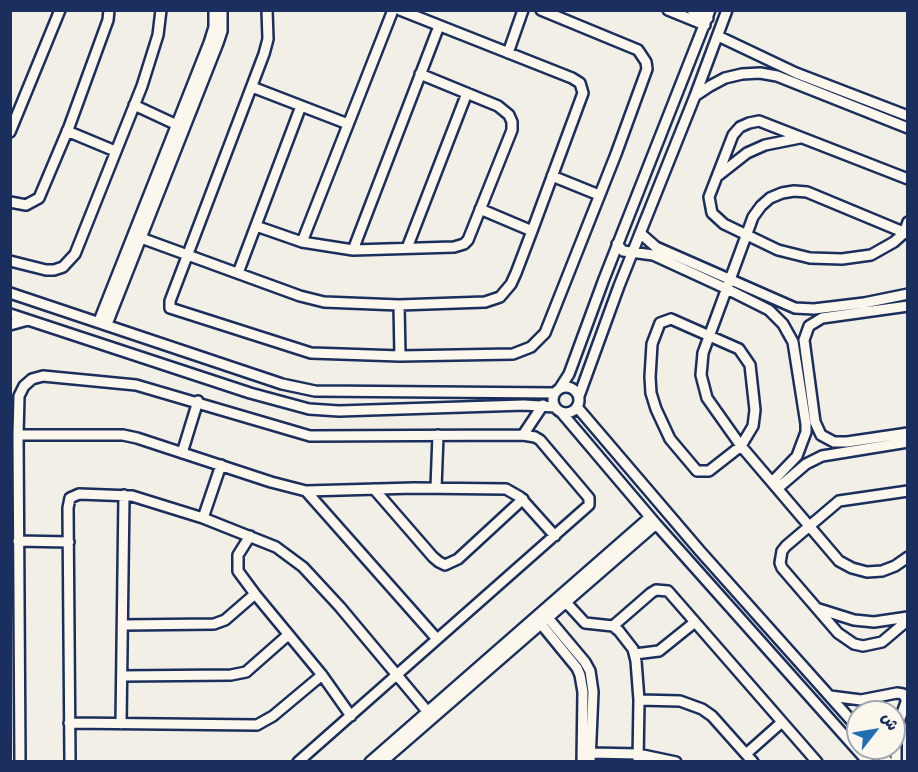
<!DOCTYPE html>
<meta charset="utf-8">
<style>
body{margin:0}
#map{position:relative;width:918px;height:772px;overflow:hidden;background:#f2efe6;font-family:"Shantell Sans","Playpen Sans Arabic",sans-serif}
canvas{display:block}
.frame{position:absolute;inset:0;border:12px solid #1b2f5e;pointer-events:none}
.north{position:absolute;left:846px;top:700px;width:60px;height:60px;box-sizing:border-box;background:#fbf7ec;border:2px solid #a1a7b3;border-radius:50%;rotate:59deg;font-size:16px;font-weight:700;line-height:24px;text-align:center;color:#1b2f5e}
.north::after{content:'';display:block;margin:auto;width:21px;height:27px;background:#1f6fb2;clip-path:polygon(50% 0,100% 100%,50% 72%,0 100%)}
</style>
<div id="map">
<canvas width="918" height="772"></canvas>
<div class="frame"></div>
<div class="north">ش</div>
</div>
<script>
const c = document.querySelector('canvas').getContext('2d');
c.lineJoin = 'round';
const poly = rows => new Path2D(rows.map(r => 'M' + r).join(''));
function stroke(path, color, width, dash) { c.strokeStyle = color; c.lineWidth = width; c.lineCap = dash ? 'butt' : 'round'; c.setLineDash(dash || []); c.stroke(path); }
const minor = poly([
 [267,10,268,39,264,54,170,301,170,308,311,353,400,356,513,354,531,347,545,333,616,154,647,69,646,62,638,50,541,10],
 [668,10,705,25],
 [692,10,708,18],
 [718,36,796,73,908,116],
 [508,53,523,10],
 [252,87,348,124],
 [695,96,710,86,725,78,742,74,760,73,777,76,908,128],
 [134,105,177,125],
 [67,131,115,151],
 [10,132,60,10],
 [719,175,747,153,765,145,800,138],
 [552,176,599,195],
 [908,179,759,121,749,123,740,127,733,135,709,197,712,213,724,224,778,250,810,258,842,259,871,255,894,242,904,233,908,222],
 [10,202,26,205,39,198,69,127,108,20,109,10],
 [480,209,532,231],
 [256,226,302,242,353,250,454,247,464,244,468,240,512,130,512,122,509,115,498,106,420,74],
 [640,233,656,247,795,308,814,309,864,303,908,294],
 [908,234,807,192,794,191,782,193,770,198,761,206,753,217,703,353,701,375,707,398,741,446,839,561,852,568,867,572,882,571,895,566,908,557],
 [141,238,300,296,324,302,399,305,485,302,500,297,511,284,516,273,532,231,583,93,580,83,572,78,400,10],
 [302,242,393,10],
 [617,244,623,251,653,255,727,289,769,310,783,324,793,342,806,424,806,432,797,456,772,482],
 [407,248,467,93],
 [353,250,439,26],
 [10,261,46,270,54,270,63,267,75,254,142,86,158,35,161,10],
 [238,273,301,106],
 [10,293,282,384,315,391,555,393],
 [399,305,400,356],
 [908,306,822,318,809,326,804,340,815,422,821,435,834,442,847,442,908,433],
 [10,314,250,393,309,409,339,411,524,405,555,407],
 [671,319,739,349,750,365,755,410,753,426,741,446,709,471,697,471,670,439,656,409,651,393,650,377,652,344,660,323,671,319],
 [99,321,209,43,214,27,214,10],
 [107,324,218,43,222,31,222,10],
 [10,325,28,320],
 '553 400a13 13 0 1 1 26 0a13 13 0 1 1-26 0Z',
 [560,388,569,374,604,279,710,10],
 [579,396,619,286,695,96,727,10],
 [577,407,700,551,858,728],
 [561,412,656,524,868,762],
 [18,435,123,435,137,438,271,482,306,491,414,488,506,489,520,497,555,536],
 [523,435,543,405],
 [182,453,198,401],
 [436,488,438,435],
 [778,488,806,464,822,456,908,442],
 [374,489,433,557,439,562,445,565,458,559,523,499],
 [306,491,437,639],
 [908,491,839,501,786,546,782,551,780,563,782,568,838,633,854,644,863,646,882,642,908,620],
 [203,518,221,465],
 [18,541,69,542],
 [255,594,322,675,351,716],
 [563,599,585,623,613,626,619,631,633,649,636,661,639,700,638,762],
 [819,609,854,620,874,622,908,617],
 [548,618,585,662,590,671,593,692,590,762],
 [541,624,577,668,580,675,583,692,582,762],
 [123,625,214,624,225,620,255,594,238,571,238,555,250,536],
 [613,626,651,593,656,590,668,591,817,762],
 [635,654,659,651,695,622],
 [122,676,231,675,246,672,288,635],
 [830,696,861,700,897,693,903,694,906,699,906,702,896,730,896,762],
 [639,700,680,701,702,709,712,716,753,762],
 [69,723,257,725,273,716,322,675],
 [121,724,124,495],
 [876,748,888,762],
 [591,753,638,754,676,762],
 [746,754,782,722],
 [20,762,18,435,19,396,24,386,32,379,43,376,136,385,310,436,523,435,535,437,540,440,589,498,589,505,298,762],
 [70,762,68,508,70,498,79,494,132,496,203,518,276,547,303,567,340,607,427,711],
 [370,762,650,517],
 [382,762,656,524]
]);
stroke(minor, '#1b2f5e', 14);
stroke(minor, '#fbf7ec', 9);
</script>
